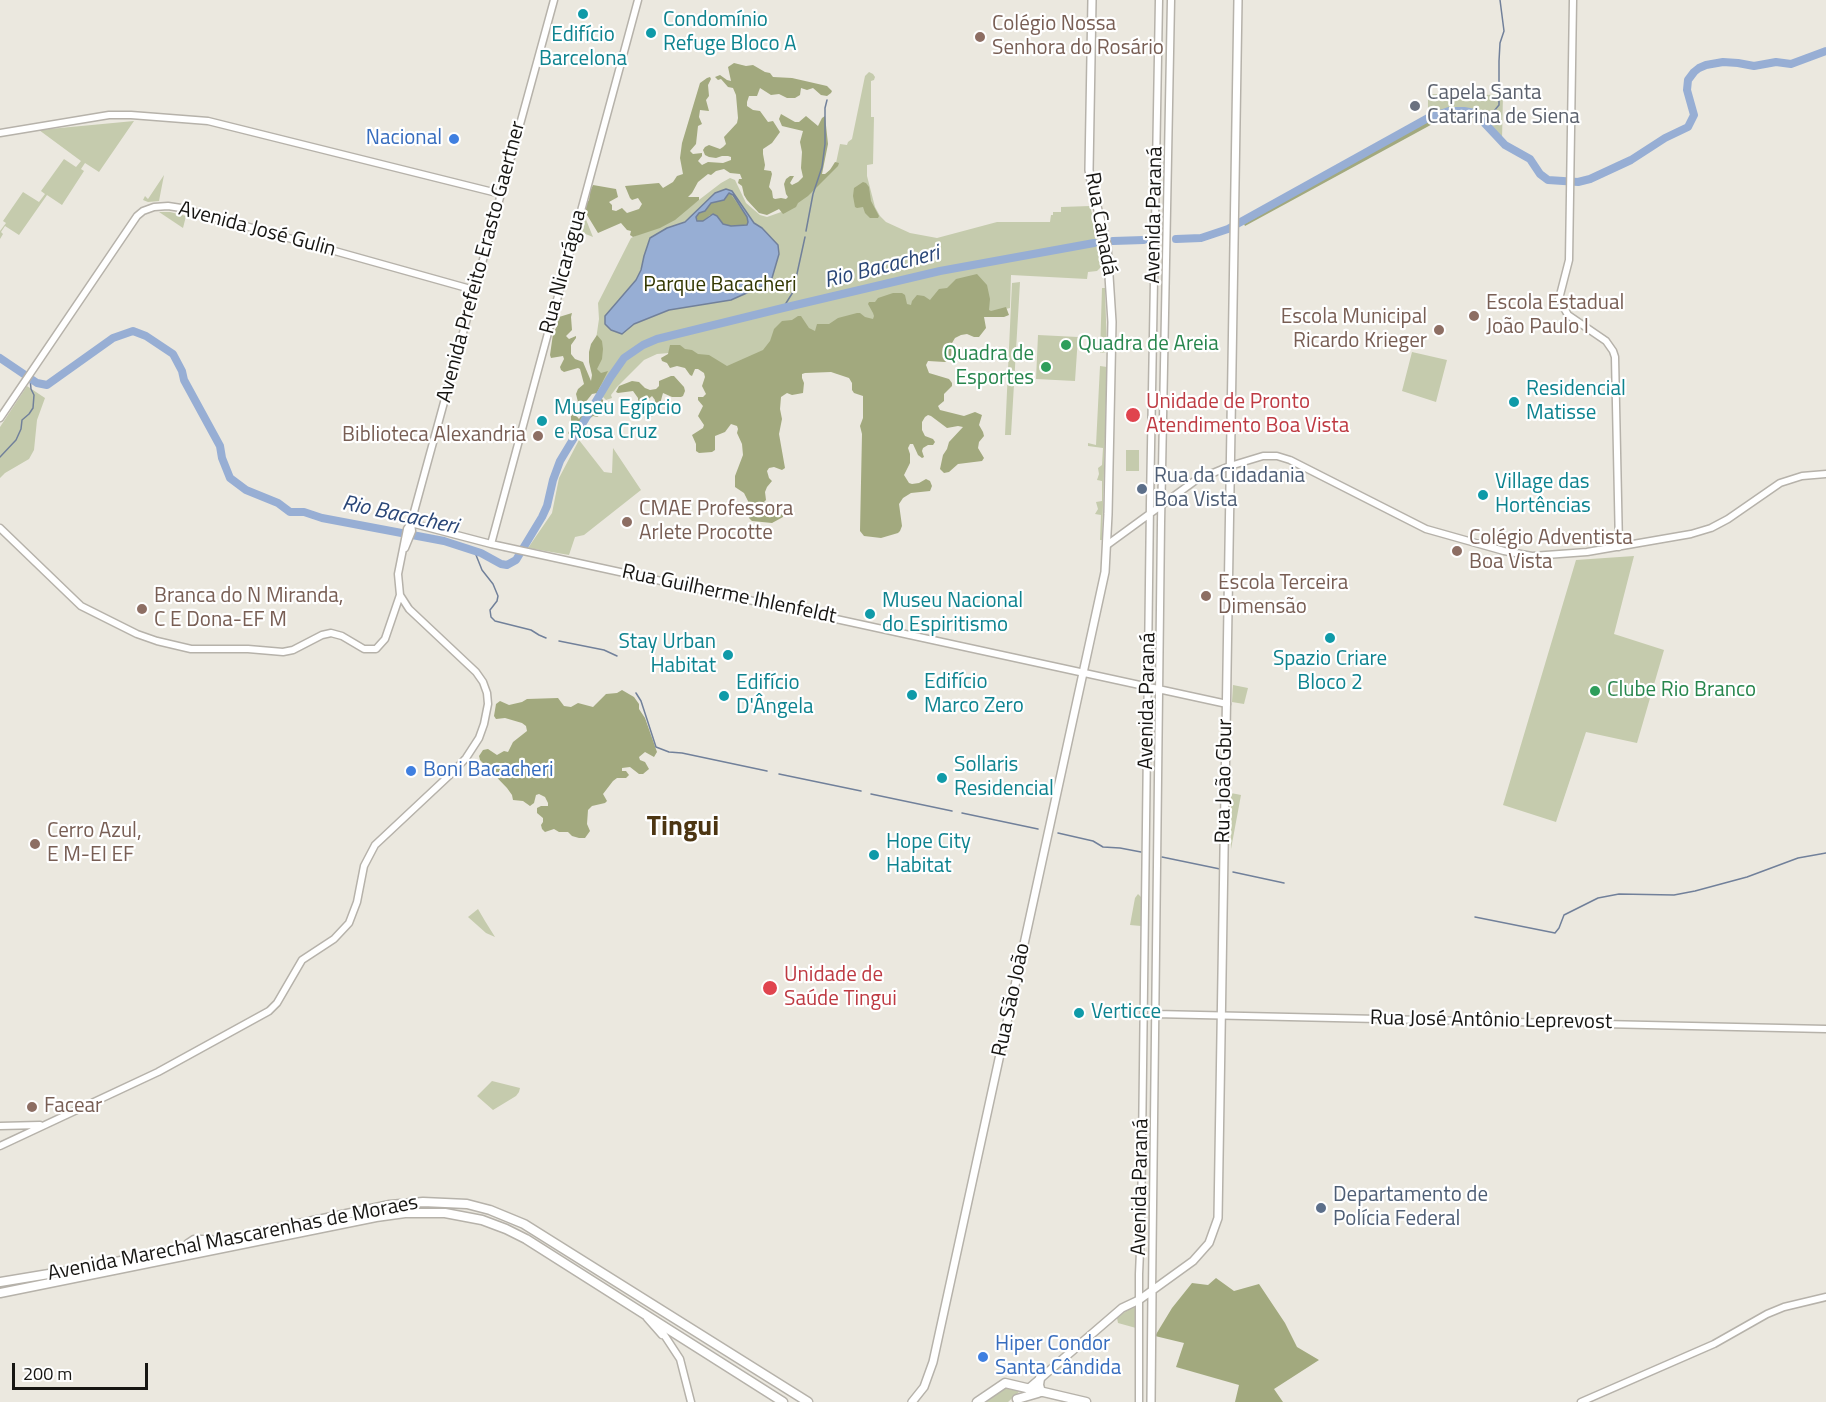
<!DOCTYPE html>
<meta charset="utf-8">
<style>
body{margin:0}
#map{position:relative;width:1826px;height:1402px;overflow:hidden;background:#ebe8df;font-family:"Titillium Web",sans-serif}
canvas{display:block}
.scale{position:absolute;left:12px;top:1363px;width:136px;height:27px;box-sizing:border-box;border:3px solid #171613;border-top:0;padding-left:8px;font-size:18px;line-height:21px;white-space:nowrap;color:#171613;-webkit-text-stroke:4px #fff;paint-order:stroke}
</style>
<div id="map">
<canvas width="1826" height="1402"></canvas>
<div class="scale">200 m</div>
</div>
<script>
const c = document.querySelector('canvas').getContext('2d');
c.lineJoin = 'round';
function fillPath(path, color) { c.fillStyle = color; c.fill(path, 'evenodd'); }
const poly = rows => new Path2D(rows.map(r => 'M' + r).join(''));
function stroke(path, color, width, dash) { c.strokeStyle = color; c.lineWidth = width; c.lineCap = dash ? 'butt' : 'round'; c.setLineDash(dash || []); c.stroke(path); }
function label(font, color, halo, rows, align = 'center') {
  c.font = font + ' "Titillium Web",sans-serif'; c.lineWidth = 4.5; c.setLineDash([]); c.textBaseline = 'middle'; c.strokeStyle = halo; c.fillStyle = color; for (const [text, x, y, turn = 0] of rows) {
    c.save(); c.translate(x, y); c.rotate((+turn || 0) * Math.PI / 180); c.textAlign = isNaN(turn) ? turn : align; if (halo) c.strokeText(text, 0, 0); c.fillText(text, 0, 0); c.restore();
  }
}
fillPath(poly([
 [869,72,873,74,875,77,874,80,871,81,871,117,874,117,873,164,867,165,867,176,875,207,880,216,886,222,910,233,937,238,997,222,1050,222,1051,215,1053,215,1053,212,1061,212,1061,207,1090,206,1100,245,1102,263,1101,267,1097,271,1088,272,1087,279,1011,275,1010,308,914,329,725,368,669,353,657,354,644,360,617,387,611,395,612,398,606,400,598,392,601,387,599,382,594,353,599,319,598,303,631,238,678,216,721,183,730,178,735,180,746,203,760,215,767,217,784,211,825,175,836,163,840,144,847,145,848,142,852,139,865,76],
 [1428,94,1503,95,1502,140,1482,114,1476,110,1452,108,1428,115],
 [134,121,99,172,85,163,81,169,84,171,62,205,47,195,19,235,5,226,1,232,3,234,0,239,0,231,6,223,3,221,23,192,39,202,45,194,41,191,64,159,76,167,81,161,39,130],
 [164,175,159,201,148,202,143,200,145,196,148,199],
 [159,212,170,212,186,216,183,228],
 [583,217,585,217,593,237,578,231],
 [1020,282,1011,435,1005,435,1012,283],
 [1102,288,1105,288,1107,352,1100,353],
 [1038,335,1078,337,1075,381,1036,379],
 [1412,352,1447,360,1436,402,1402,391],
 [1100,366,1107,367,1102,540,1100,540,1101,515,1095,514,1098,509,1096,502,1102,501,1102,481,1097,480,1099,474,1098,468,1102,465,1103,448,1088,446,1088,443,1096,445],
 [27,386,45,398,37,420,34,450,29,459,5,473,0,478,0,427],
 [579,440,604,472,612,473,613,448,641,490,584,535,575,537,569,555,528,548,552,513,559,478],
 [1126,450,1139,450,1139,471,1126,471],
 [1634,556,1614,634,1664,650,1637,743,1586,732,1556,822,1503,805,1576,560],
 [1233,685,1248,688,1244,704,1232,702],
 [1231,793,1241,795,1231,849],
 [1138,894,1142,898,1141,926,1130,925,1135,898],
 [478,909,485,921,495,937,486,933,468,917],
 [492,1081,520,1088,519,1092,516,1096,493,1110,477,1096],
 [1137,1306,1136,1328,1118,1323,1117,1318,1126,1311],
 [1009,1388,1022,1389,1008,1402,983,1402,1004,1389]
]), '#c5cbad');
fillPath(poly([
 [734,63,746,66,753,65,765,72,770,73,773,77,792,78,827,86,832,91,831,93,827,96,821,95,813,88,807,90,801,88,800,95,795,98,787,98,779,94,771,95,760,88,757,96,749,96,747,102,747,106,753,110,760,111,768,122,773,121,780,132,772,143,763,149,763,154,765,165,764,170,771,171,772,174,769,187,772,191,773,198,775,199,781,198,786,199,788,197,786,194,784,184,786,179,790,176,794,176,790,183,792,185,798,182,803,177,801,168,802,152,800,142,803,131,782,126,779,119,781,114,795,122,799,122,806,116,818,126,822,118,825,116,828,144,822,174,825,174,830,170,835,162,839,163,838,166,808,196,798,203,796,207,785,213,783,214,779,209,767,215,759,213,747,200,744,195,742,186,738,183,739,179,742,179,740,174,730,173,724,169,716,171,711,175,708,174,698,182,692,193,688,197,699,197,699,200,675,220,660,228,633,237,630,235,631,231,627,230,621,223,598,233,584,210,585,205,589,200,590,191,593,185,616,189,618,197,609,202,612,205,612,210,616,211,622,208,627,213,639,209,642,204,638,198,632,200,630,198,625,186,659,183,663,188,673,182,677,176,683,174,680,158,682,143,700,83,707,78,710,77,711,79,708,85,709,96,706,100,709,111,700,110,699,117,702,124,698,126,696,144,690,151,693,154,702,153,702,156,698,161,702,165,708,162,723,163,731,160,731,157,728,156,722,156,716,158,709,157,705,155,703,150,705,147,709,145,720,149,723,147,726,144,724,137,737,123,738,118,736,95,733,88,728,87,721,79,718,80,715,77,720,75,727,80,731,81,728,67],
 [1452,112,1468,114,1474,117,1469,119,1438,121,1245,226,1244,224,1438,115],
 [863,182,866,183,869,187,871,201,879,216,878,218,870,218,865,213,863,207,857,208,855,207,853,196,854,188],
 [730,193,747,217,748,222,747,225,731,226,723,224,717,216,710,215,703,221,698,221,696,217,699,213,705,211,711,203,724,200],
 [977,274,987,285,990,299,989,310,991,311,1006,307,1009,315,1004,317,984,317,986,328,979,337,974,337,967,334,961,335,955,338,952,343,951,356,949,360,945,362,928,361,926,365,929,373,949,379,952,383,952,386,944,394,944,401,938,406,940,410,964,416,975,412,982,415,979,425,983,432,984,436,979,442,978,448,984,458,982,461,958,464,949,472,944,473,940,469,943,455,947,449,949,442,963,427,958,426,947,428,931,416,928,415,925,417,922,422,922,430,925,436,933,439,935,442,933,445,928,445,923,448,922,451,924,457,922,458,918,455,913,444,910,444,908,448,910,454,910,463,904,475,909,483,912,484,919,483,926,479,930,481,932,486,930,491,911,493,903,498,899,504,902,526,900,531,898,533,881,538,864,536,860,531,862,434,860,426,863,418,863,396,854,393,852,390,852,383,849,378,831,372,805,373,802,374,802,378,804,383,803,393,792,395,787,393,781,397,780,409,782,419,779,434,785,468,782,470,774,467,769,468,767,471,769,478,772,481,767,487,765,492,766,500,764,502,773,513,780,514,783,515,783,517,772,523,752,521,749,518,748,512,750,505,744,493,735,487,735,476,743,455,742,444,737,433,738,429,737,426,731,424,725,432,715,436,715,450,712,452,699,453,696,451,696,444,692,435,703,428,704,425,698,416,703,406,698,400,698,397,703,397,706,394,702,386,705,377,704,373,698,369,695,369,692,376,690,375,685,368,677,366,670,368,667,363,662,361,661,358,668,354,670,345,680,345,685,349,692,350,698,354,709,355,727,366,763,350,770,341,774,329,782,321,792,320,798,316,801,316,809,328,815,331,817,324,829,324,838,318,857,313,860,313,865,317,873,319,874,316,873,313,868,304,869,302,875,302,878,298,893,293,902,293,905,295,907,304,911,305,912,301,917,295,924,296,930,300,939,289,947,288,956,279],
 [572,313,571,317,572,330,566,336,569,339,576,336,576,338,571,345,571,354,575,359,583,362,591,381,592,375,589,362,589,352,591,344,597,335,602,341,603,349,602,359,597,369,601,373,608,371,597,393,592,394,584,404,578,402,576,394,578,389,584,384,580,369,578,368,564,372,561,370,560,367,564,359,563,356,551,358,550,355,553,334,558,324,557,319,559,317],
 [671,376,674,376,684,387,685,391,683,396,681,397,672,397,663,393,658,411,653,416,649,417,645,411,654,404,655,400,652,396,644,403,642,410,638,406,638,398,633,391,618,393,616,392,619,386,632,381,639,382,645,388,650,390,656,389,659,386,659,381],
 [601,398,603,400,603,406,598,417,593,416,588,420,576,441,574,433,570,436,568,433,571,427,571,412,573,412,579,419,585,410,594,407],
 [622,690,634,697,639,704,639,709,645,718,657,752,654,757,645,752,639,757,640,760,645,762,649,769,643,774,639,774,630,767,622,768,622,771,626,771,629,775,626,778,617,778,613,781,603,794,607,801,605,803,592,806,588,810,587,824,590,831,585,838,579,838,572,836,568,832,559,832,554,829,545,832,542,829,541,825,543,822,543,818,537,813,537,808,541,806,548,806,548,803,545,797,539,794,536,795,534,803,530,806,523,801,513,800,512,795,507,788,480,760,479,756,483,750,488,749,497,755,504,751,508,752,513,742,527,731,526,726,522,723,505,718,496,719,494,716,496,704,500,701,509,705,522,702,527,699,558,698,564,706,571,707,578,703,593,707,606,694,617,693],
 [1216,1278,1234,1291,1259,1284,1285,1323,1297,1347,1319,1360,1274,1389,1283,1402,1235,1402,1239,1385,1176,1367,1184,1343,1155,1336,1172,1308,1192,1283,1208,1285]
]), '#a2a97e');
const water = poly([
 [726,189,732,191,754,223,762,228,778,245,779,254,772,278,767,284,731,300,669,310,634,324,622,334,611,330,605,324,605,316,636,280,641,270,644,256,650,238,667,228,685,222,715,193,726,189],
 [729,193,733,195,747,217,748,222,747,225,731,226,723,224,717,216,713,214,703,221,697,221,696,217,699,213,705,211,711,203,724,200,729,193]
]);
fillPath(water, '#97aed4');
stroke(water, '#71809a', 1.5);
stroke(poly([
 [1475,113,1488,114,1494,111,1499,105,1499,61,1500,43,1504,31,1500,0],
 [806,231,813,194,822,167,825,144,825,108,827,100],
 [783,308,793,292,805,237],
 [0,457,16,440,21,429,22,420,29,414,33,408,34,395,31,389,30,378],
 [474,550,482,570,493,584,498,596,497,601,490,610,491,617,495,621,531,630,539,635,546,638],
 [559,641,604,650,617,656],
 [636,693,641,701,656,747,669,752,682,753,767,771],
 [779,774,861,791],
 [871,794,952,811],
 [962,813,1038,829],
 [1058,833,1093,841,1103,847,1120,848,1141,852],
 [1162,857,1220,869],
 [1233,872,1284,883],
 [1475,917,1555,933,1559,928,1564,915,1598,898,1619,894,1674,895,1695,891,1747,877,1798,858,1826,853]
]), '#71809a', 1.5);
stroke(poly([
 [1176,239,1201,238,1228,229,1428,118,1449,111,1464,111,1475,113,1505,145,1530,159,1540,174,1548,180,1578,182,1590,179,1631,160,1665,138,1688,127,1694,115,1687,90,1688,80,1694,72,1699,68,1706,65,1723,62,1738,63,1754,66,1776,62,1791,64,1826,51],
 [1113,241,1144,240],
 [0,358,37,383,47,385,113,338,133,331,146,336,173,354,182,371,184,380,220,446,222,458,230,478,246,490,278,503,290,512,304,512,322,518,444,541,481,553,501,564,507,565,516,560,542,517,547,506,553,480,560,461,610,378,624,358,643,345,657,339,783,308,940,271,1094,243]
]), '#97aed4', 8);
const secondary = poly([
 [1573,0,1569,260,1559,299,1568,315,1606,341,1613,351,1615,357,1619,547],
 [0,133,109,115,131,115,208,121,501,194],
 [0,418,137,216,143,211,154,207,168,206,181,208,474,290],
 [411,523,491,544,1227,704],
 [0,528,81,606,137,634,157,641,191,649,248,649,283,652,293,650,322,635,331,633,342,636,364,649,376,649,385,639,400,595],
 [491,544,638,0],
 [1107,545,1196,480,1230,466,1263,456,1277,456,1290,460,1426,529,1504,551,1532,556,1587,552,1691,534,1711,528,1728,519,1780,483,1802,476,1826,474],
 [405,548,412,531,411,524],
 [1155,1014,1826,1029],
 [0,1126,40,1125],
 [0,1146,158,1072,269,1011,277,1003,302,960,334,939,349,923,357,902,364,866,375,845,454,771,466,758,479,738,484,724,488,704,487,693,483,682,476,672,409,609,400,595,398,574,407,529,411,523,554,0],
 [1152,1292,1161,523,1171,0],
 [647,1318,662,1335],
 [657,1324,680,1359,691,1402],
 [1139,1402,1139,1274,1141,1228,1150,503,1159,0],
 [1581,1402,1714,1344,1767,1314,1784,1307,1826,1297]
]);
const primary = poly([
 [1028,1389,1122,1308,1139,1300,1193,1261,1209,1243,1218,1218,1238,0],
 [912,1402,924,1387,933,1362,1105,572,1108,514,1112,322,1107,245,1092,187,1089,170,1092,0],
 [1151,1402,1152,1292]
]);
const highway = poly([
 [188,1248,188,1244,194,1240,211,1240],
 [0,1282,97,1266,390,1205,423,1202,467,1204,490,1210,524,1224,808,1402],
 [0,1293,376,1217,405,1213,445,1213,482,1220,506,1229,526,1239,783,1402],
 [1040,1378,1039,1385,1041,1392],
 [1017,1399,1038,1393],
 [977,1402,1005,1383,1086,1402]
]);
stroke(secondary, '#b6b2aa', 9);
stroke(primary, '#b6b2aa', 10);
stroke(highway, '#b6b2aa', 11);
stroke(secondary, '#fff', 6);
stroke(primary, '#fff', 7);
stroke(highway, '#fff', 8);
for (const [x, y, r, color] of [
 [583,14,6,"#0f9aa8"],
 [651,33,6,"#0f9aa8"],
 [980,37,6,"#8d6e63"],
 [1415,106,6,"#6b7280"],
 [454,139,6,"#3f7fe0"],
 [1474,316,6,"#8d6e63"],
 [1439,330,6,"#8d6e63"],
 [1066,345,6,"#2e9e5b"],
 [1046,367,6,"#2e9e5b"],
 [1514,402,6,"#0f9aa8"],
 [1133,415,8,"#e0444e"],
 [542,421,6,"#0f9aa8"],
 [538,436,6,"#8d6e63"],
 [1142,489,6,"#5c6f8a"],
 [1483,495,6,"#0f9aa8"],
 [627,522,6,"#8d6e63"],
 [1457,551,6,"#8d6e63"],
 [1206,596,6,"#8d6e63"],
 [142,609,6,"#8d6e63"],
 [870,614,6,"#0f9aa8"],
 [1330,638,6,"#0f9aa8"],
 [728,655,6,"#0f9aa8"],
 [1595,691,6,"#2e9e5b"],
 [912,695,6,"#0f9aa8"],
 [724,696,6,"#0f9aa8"],
 [411,771,6,"#3f7fe0"],
 [942,778,6,"#0f9aa8"],
 [35,844,6,"#8d6e63"],
 [874,855,6,"#0f9aa8"],
 [770,988,8,"#e0444e"],
 [1079,1013,6,"#0f9aa8"],
 [32,1107,6,"#8d6e63"],
 [1321,1208,6,"#5c6f8a"],
 [983,1357,6,"#3f7fe0"]
]) { const dot = new Path2D(); dot.arc(x, y, r, 0, 2 * Math.PI); c.fillStyle = color; c.fill(dot); stroke(dot, '#fff', 2); }
label('21px', '#0d838f', '#fff', [
 ["Condomínio",663,21],
 ["Refuge Bloco A",663,45],
 ["Edifício",583,36,"center"],
 ["Barcelona",583,60,"center"],
 ["Residencial",1526,390],
 ["Matisse",1526,414],
 ["Museu Egípcio",554,409],
 ["e Rosa Cruz",554,433],
 ["Village das",1495,483],
 ["Hortências",1495,507],
 ["Museu Nacional",882,602],
 ["do Espiritismo",882,626],
 ["Stay Urban",716,643,"right"],
 ["Habitat",716,667,"right"],
 ["Spazio Criare",1330,660,"center"],
 ["Bloco 2",1330,684,"center"],
 ["Edifício",924,683],
 ["Marco Zero",924,707],
 ["Edifício",736,684],
 ["D'Ângela",736,708],
 ["Sollaris",954,766],
 ["Residencial",954,790],
 ["Hope City",886,843],
 ["Habitat",886,867],
 ["Verticce",1091,1013]
], 'left');
label('21px', '#785e54', '#fff', [
 ["Colégio Nossa",992,25],
 ["Senhora do Rosário",992,49],
 ["Escola Estadual",1486,304],
 ["João Paulo I",1486,328],
 ["Escola Municipal",1427,318,"right"],
 ["Ricardo Krieger",1427,342,"right"],
 ["Biblioteca Alexandria",526,436,"right"],
 ["CMAE Professora",639,510],
 ["Arlete Procotte",639,534],
 ["Colégio Adventista",1469,539],
 ["Boa Vista",1469,563],
 ["Escola Terceira",1218,584],
 ["Dimensão",1218,608],
 ["Branca do N Miranda,",154,597],
 ["C E Dona-EF M",154,621],
 ["Cerro Azul,",47,832],
 ["E M-EI EF",47,856],
 ["Facear",44,1107]
], 'left');
label('21px', '#5b616d', '#fff', [
 ["Capela Santa",1427,94],
 ["Catarina de Siena",1427,118]
], 'left');
label('21px', '#366cbe', '#fff', [
 ["Nacional",442,139,"right"],
 ["Boni Bacacheri",423,771],
 ["Hiper Condor",995,1345],
 ["Santa Cândida",995,1369]
], 'left');
label('21px', '#171613', '#fff', [
 ["Avenida Paraná",1155,215,-89],
 ["Rua Canadá",1100,224,80],
 ["Avenida José Gulin",257,230,15],
 ["Avenida Prefeito Erasto Gaertner",482,262,-75],
 ["Rua Nicarágua",564,272,-75],
 ["Rua Guilherme Ihlenfeldt",729,595,12],
 ["Avenida Paraná",1148,701,-89],
 ["Rua João Gbur",1225,781,-89],
 ["Rua São João",1012,1000,-78],
 ["Rua José Antônio Leprevost",1491,1021,1],
 ["Avenida Paraná",1141,1187,-89],
 ["Avenida Marechal Mascarenhas de Moraes",233,1239,-11]
]);
label('21px', '#333802', '#fff', [
 ["Parque Bacacheri",720,286]
]);
label('21px', '#27864d', '#fff', [
 ["Quadra de Areia",1078,345],
 ["Quadra de",1034,355,"right"],
 ["Esportes",1034,379,"right"],
 ["Clube Rio Branco",1607,691]
], 'left');
label('21px', '#be3a42', '#fff', [
 ["Unidade de Pronto",1146,403],
 ["Atendimento Boa Vista",1146,427],
 ["Unidade de",784,976],
 ["Saúde Tingui",784,1000]
], 'left');
label('21px', '#4e5e75', '#fff', [
 ["Rua da Cidadania",1154,477],
 ["Boa Vista",1154,501],
 ["Departamento de",1333,1196],
 ["Polícia Federal",1333,1220]
], 'left');
label('italic 22px', '#294677', '#fff', [
 ["Rio Bacacheri",882,268,-14],
 ["Rio Bacacheri",400,516,12]
]);
label('bold 27px', '#4c3512', '#fff', [
 ["Tingui",683,828]
]);
</script>
